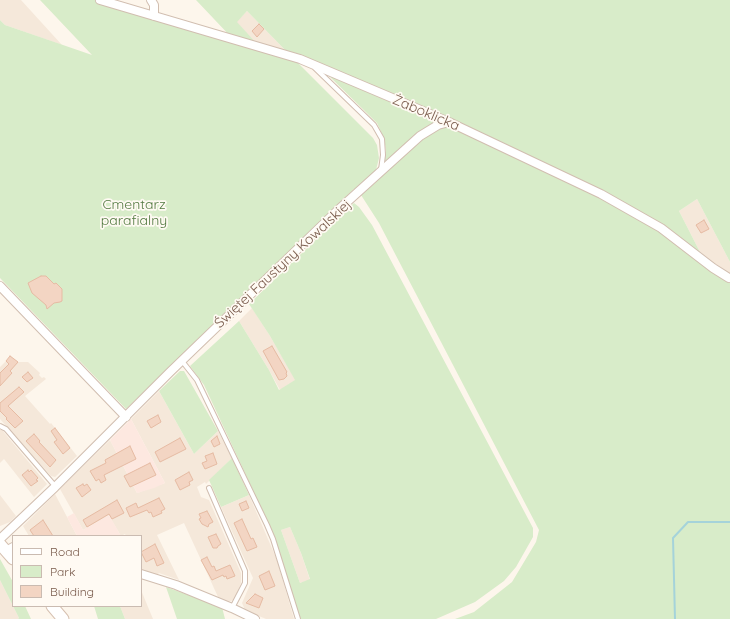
<!DOCTYPE html>
<meta charset="utf-8">
<style>
body{margin:0}
#map{position:relative;width:730px;height:619px;overflow:hidden;background:#fdf6ec;font-family:Quicksand,sans-serif}
canvas{display:block}
.legend{position:absolute;left:12px;top:535px;width:130px;height:72px;box-sizing:border-box;background:#fffaf3;border:1px solid #cabbb1;margin:0;padding:5px 7px;list-style:none;font-size:12px;color:#7a5c4d}
.legend li{display:flex;align-items:center;gap:8px;height:20px}
.legend b{width:20px;border:1px solid #cabbb1}
</style>
<div id="map">
<canvas width="730" height="619"></canvas>
<ul class="legend">
<li><b style="height:5px;background:#fff"></b>Road</li>
<li><b style="height:11px;background:#d8ecc9"></b>Park</li>
<li><b style="height:11px;background:#f3d5c3"></b>Building</li>
</ul>
</div>
<script>
const c = document.querySelector('canvas').getContext('2d');
c.lineJoin = 'round';
function fillPath(path, color) { c.fillStyle = color; c.fill(path, 'evenodd'); }
const poly = rows => new Path2D(rows.map(r => 'M' + r).join(''));
function stroke(path, color, width, dash) { c.strokeStyle = color; c.lineWidth = width; c.lineCap = dash ? 'butt' : 'round'; c.setLineDash(dash || []); c.stroke(path); }
function label(font, color, halo, rows, align = 'center') {
  c.font = font + ' Quicksand,sans-serif'; c.lineWidth = 3.5; c.setLineDash([]); c.textBaseline = 'middle'; c.strokeStyle = halo; c.fillStyle = color; for (const [text, x, y, turn = 0] of rows) {
    c.save(); c.translate(x, y); c.rotate((+turn || 0) * Math.PI / 180); c.textAlign = isNaN(turn) ? turn : align; if (halo) c.strokeText(text, 0, 0); c.fillText(text, 0, 0); c.restore();
  }
}
fillPath(poly([
 [0,0,21,0,62,45,5,25,0,20],
 [247,11,289,54,259,46,236,22],
 [697,199,730,262,730,274,702,256,679,211],
 [252,308,270,336,296,380,280,390,269,370,239,321],
 [11,356,18,362,28,362,40,373,39,375,42,378,44,377,46,379,25,396,50,424,51,423,55,428,77,456,55,477,51,476,0,419,0,367],
 [159,391,194,454,218,431,232,458,206,484,205,482,197,487,201,497,209,500,241,573,241,583,234,600,227,602,219,599,184,523,157,535,179,580,159,573,156,576,142,571,141,569,141,536,126,536,125,534,121,536,109,516,83,530,60,489,110,440,137,493,165,483,131,419],
 [0,430,2,430,47,484,34,497,4,459,0,463],
 [55,494,77,536,29,536,23,526],
 [0,495,16,516,10,522,0,526],
 [249,495,277,560,294,619,266,619,245,610,242,603,253,578,221,507],
 [290,527,301,553,310,580,300,583,281,530],
 [0,580,19,618,18,619,0,619],
 [141,590,153,619,125,619,120,606,141,606]
]), '#f5e8da');
fillPath(poly([
 [131,419,165,483,154,488,137,493,110,440],
 [74,513,83,530,109,515,121,536,77,536,67,517]
]), '#fde8e0');
fillPath(poly([
 [40,0,95,0,155,19,296,61,373,138,377,145,379,158,375,174,357,191,354,189,126,409,0,278,0,20,5,25,92,55],
 [196,0,730,0,730,262,697,199,679,211,702,256,600,191,289,54,247,11,237,22,259,46,232,38],
 [326,73,444,122,383,169,386,151,384,138,377,123],
 [441,126,457,128,616,206,657,228,730,280,730,619,455,619,474,612,512,582,536,542,539,530,379,223,361,195,375,183,384,171,420,138],
 [354,203,359,207,372,225,533,528,533,537,516,567,504,581,475,602,436,619,300,619,271,529,204,385,190,366,239,321,269,370,279,390,295,380,270,336,249,304],
 [290,527,301,553,310,579,300,583,281,530],
 [180,371,184,371,218,431,194,454,159,391],
 [232,458,249,495,221,507,209,480],
 [0,559,13,582,13,606,0,580],
 [166,587,222,607,225,619,177,619],
 [13,606,25,606,31,619,18,619,19,618],
 [94,606,120,606,125,619,98,619]
]), '#d8ecc9');
stroke(poly([
 [675,619,673,538,688,522,730,522]
]), '#a5d3da', 2);
const building = poly([
 [259,24,264,29,257,37,252,31,259,24],
 [704,220,709,229,701,233,696,225,704,220],
 [41,276,46,276,54,284,56,283,62,289,62,301,60,302,54,303,47,309,46,305,32,293,28,283,41,276],
 [272,346,287,372,286,373,287,376,284,379,279,380,263,351,272,346],
 [10,356,18,362,10,371,12,373,0,386,0,373,9,364,6,361,10,356],
 [28,372,33,378,27,382,22,377,28,372],
 [19,387,24,392,8,406,23,421,15,428,6,419,7,418,0,411,0,403,19,387],
 [158,415,161,422,151,428,147,421,158,415],
 [55,428,70,448,63,454,54,442,57,440,51,431,55,428],
 [34,434,40,441,39,442,56,460,50,467,26,441,34,434],
 [217,436,220,444,214,447,211,441,217,436],
 [180,438,186,449,160,462,155,452,180,438],
 [130,446,136,459,104,475,106,480,101,483,99,479,96,481,90,471,106,463,105,460,130,446],
 [213,453,217,464,205,469,202,463,207,461,205,456,213,453],
 [150,463,156,475,130,487,124,476,150,463],
 [28,470,29,472,31,470,38,478,36,480,38,481,31,486,22,475,28,470],
 [189,472,193,480,189,482,190,485,180,490,175,480,189,472],
 [83,484,84,486,87,484,91,490,82,497,76,488,83,484],
 [159,498,165,509,161,511,162,513,153,517,151,512,149,513,147,510,130,517,126,508,136,503,138,508,159,498],
 [117,500,124,513,112,519,109,514,87,527,83,520,117,500],
 [246,501,249,508,242,511,239,504,246,501],
 [207,511,213,522,209,524,208,527,202,524,199,519,201,518,199,514,207,511],
 [242,519,251,539,253,538,257,547,247,551,234,523,242,519],
 [43,520,53,536,34,536,30,530,43,520],
 [216,534,221,544,218,546,217,548,213,548,208,537,216,534],
 [155,544,164,563,157,566,154,558,146,562,141,552,155,544],
 [207,557,212,567,214,566,216,571,230,565,235,576,227,579,226,576,224,577,223,575,212,580,201,560,207,557],
 [269,571,275,586,265,590,259,576,269,571],
 [255,594,263,598,259,608,246,603,255,594]
]);
fillPath(building, '#f3d5c3');
stroke(building, '#e6bba3', 1);
const lane = poly([
 [315,68,374,125,382,139,383,155,381,170],
 [182,361,197,380,267,525,273,539,298,619],
 [0,426,6,429,55,486],
 [209,488,245,571,245,583,232,608]
]);
const street = poly([
 [100,0,300,59,449,122,601,194,661,228,713,268,729,278],
 [151,0,154,5,154,16],
 [0,286,126,417],
 [0,539,55,487,170,372,337,211,420,136,438,125,449,122],
 [6,551,13,547],
 [141,574,176,585,232,608,255,619]
]);
const secondary = poly([
 [0,544,13,559],
 [52,606,63,619]
]);
stroke(lane, '#d1beb0', 6);
stroke(street, '#d1beb0', 10);
stroke(secondary, '#d6c0b0', 13);
stroke(lane, '#fff', 4);
stroke(street, '#fff', 8);
stroke(secondary, '#fff', 11);
label('14px', '#7a5c4d', '#fffaf3', [
 ["Żaboklicka",426,113,23],
 ["Świętej Faustyny Kowalskiej",283,264,-43]
]);
label('14px', '#537a41', '#fffaf3', [
 ["Cmentarz",134,205],
 ["parafialny",134,221]
]);
</script>
